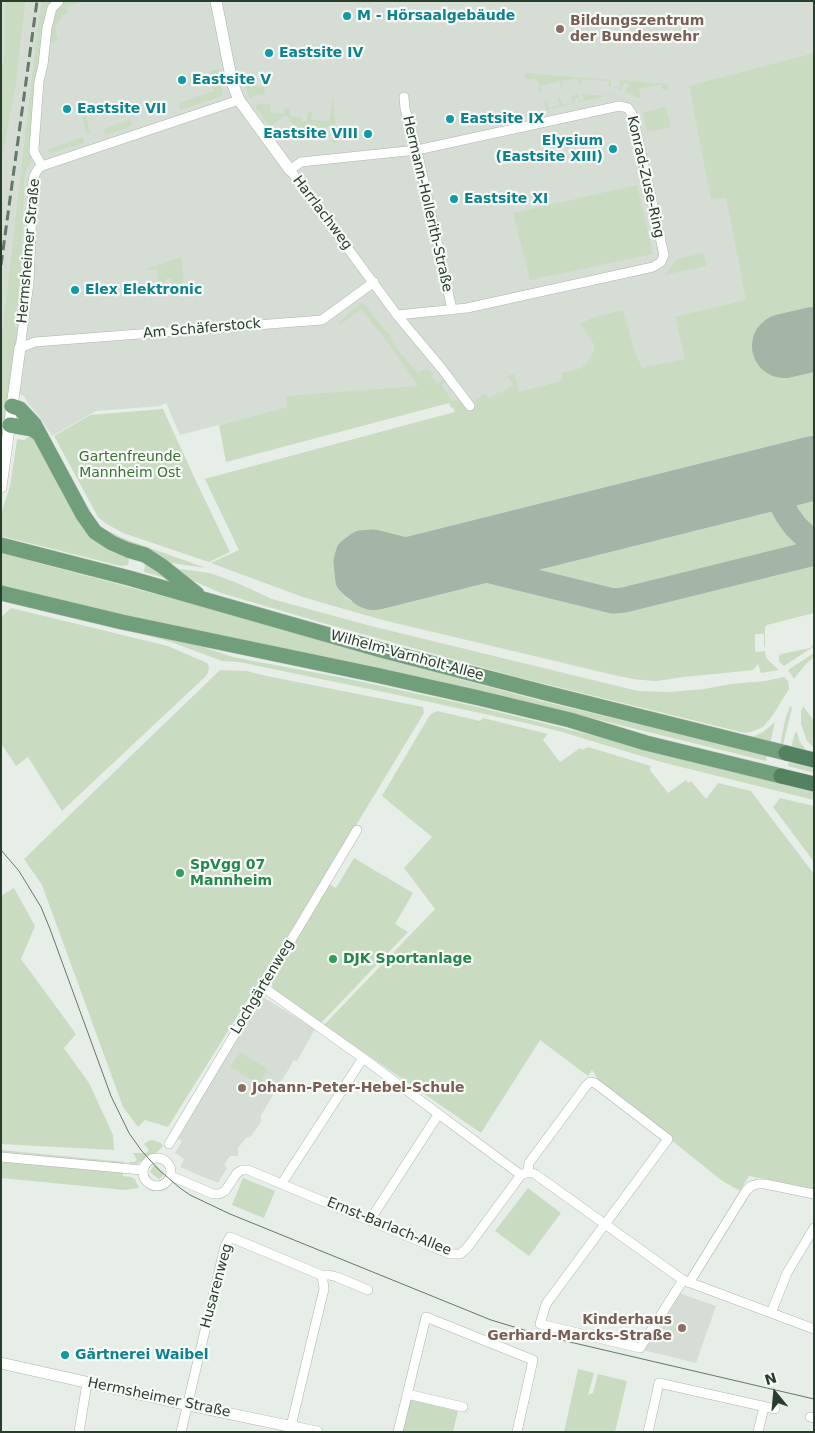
<!DOCTYPE html>
<meta charset="utf-8">
<style>
body{margin:0}
#map{position:relative;width:815px;height:1433px;overflow:hidden;background:#e7eee7;font-family:"DejaVu Sans",sans-serif}
canvas{display:block}
.frame{position:absolute;inset:0;border:2px solid #273e2c;pointer-events:none}
.north{position:absolute;left:750px;top:1368px;width:50px;height:50px;-webkit-text-stroke:4px #f7faf7;paint-order:stroke;rotate:343deg;font-size:14px;font-weight:700;line-height:20px;text-align:center;color:#273e2c}
.north::after{content:'';display:block;margin:auto;width:18px;height:22px;background:#273e2c;clip-path:polygon(50% 0,100% 100%,50% 72%,0 100%)}
</style>
<div id="map">
<canvas width="815" height="1433"></canvas>
<div class="frame"></div>
<div class="north">N</div>
</div>
<script>
const c = document.querySelector('canvas').getContext('2d');
c.lineJoin = 'round';
function fillPath(path, color) { c.fillStyle = color; c.fill(path, 'evenodd'); }
const poly = rows => new Path2D(rows.map(r => 'M' + r).join(''));
function stroke(path, color, width, dash) { c.strokeStyle = color; c.lineWidth = width; c.lineCap = dash ? 'butt' : 'round'; c.setLineDash(dash || []); c.stroke(path); }
function label(font, color, halo, rows, align = 'center') {
  c.font = font + ' "DejaVu Sans",sans-serif'; c.lineWidth = 4.5; c.setLineDash([]); c.textBaseline = 'middle'; c.strokeStyle = halo; c.fillStyle = color; for (const [text, x, y, turn = 0] of rows) {
    c.save(); c.translate(x, y); c.rotate((+turn || 0) * Math.PI / 180); c.textAlign = isNaN(turn) ? turn : align; if (halo) c.strokeText(text, 0, 0); c.fillText(text, 0, 0); c.restore();
  }
}
fillPath(poly([
 [1,1,5,1,5,48,1,73],
 [26,1,41,1,36,39,1,340,1,166,16,85],
 [51,1,814,1,814,605,744,623,753,670,683,677,656,681,643,680,617,676,383,620,306,598,211,563,239,550,205,479,455,412,453,407,451,408,449,403,286,396,288,407,180,435,166,403,160,406,96,411,52,436,41,419,27,402,24,396,9,390,18,328,15,328,21,283,25,172,32,161,30,148,36,88,48,35],
 [263,997,315,1029,297,1061,294,1060,261,1115,261,1122,251,1136,246,1138,238,1148,238,1156,230,1156,224,1165,227,1168,218,1183,180,1167,184,1159,175,1153,182,1141,177,1138],
 [679,1293,716,1306,696,1363,643,1350]
]), '#d5ddd5');
fillPath(poly([
 [5,1,26,1,16,85,1,166,1,73,5,48],
 [41,1,84,1,67,6,68,13,63,15,57,24,55,29,58,41,49,42,50,59,40,68,30,148,32,161,25,172,21,283,15,327,18,328,1,456,1,340,36,39],
 [814,53,814,450,431,545,359,533,351,536,343,544,338,554,337,560,344,598,351,602,453,577,463,575,483,578,615,609,620,609,814,560,814,613,767,625,765,627,765,647,764,647,764,634,755,634,755,650,756,652,765,651,766,657,769,661,779,670,761,673,758,664,753,670,683,677,656,681,633,679,383,620,306,598,211,563,239,550,205,479,455,412,453,407,451,408,449,403,226,462,219,425,287,407,286,396,418,386,389,344,361,309,340,325,339,322,361,303,364,304,390,336,396,348,418,373,426,368,432,373,436,371,431,377,438,384,444,378,447,379,442,385,452,401,462,399,467,407,475,404,474,401,485,393,489,399,500,391,502,393,513,385,507,376,514,374,519,392,562,381,562,373,581,368,587,363,594,351,594,344,580,324,592,318,623,310,635,352,642,368,685,359,675,317,746,300,726,198,711,199,689,86],
 [219,69,223,93,219,97,180,110,179,103,214,91,210,71],
 [524,73,611,80,611,87,608,86,609,81,581,79,581,84,579,84,578,79,573,79,562,81,563,88,561,88,560,81,541,86,542,92,540,92,538,87,540,86,539,82,537,82,536,78,526,80],
 [620,80,668,84,668,90,662,89,661,84,639,89,641,97,637,98,633,95,624,93,629,85,625,82,620,90,614,87,620,88],
 [245,84,265,87,264,95,259,94,250,99],
 [610,93,615,94,579,102,578,97,574,99,574,103,546,110,544,101,547,101,549,108,559,105,558,98,560,98,562,105,572,103,572,96,578,94,580,101,584,100,582,94,606,96,606,94,609,95],
 [333,97,337,143,333,143,331,126,298,130,286,115,270,127,255,106,261,103,271,105,270,112,284,114,285,107,291,109,290,116,302,118,302,121,306,122,308,111,312,112,311,119,329,122],
 [666,107,671,127,647,132,643,112],
 [85,109,90,133,86,134,81,110],
 [131,119,132,126,106,135,104,129],
 [83,137,84,143,51,153,47,151,48,149],
 [637,185,653,254,530,280,513,213],
 [703,253,707,266,664,275,676,261,676,259],
 [181,257,184,286,171,287,171,278,167,278,165,282,166,287,158,290,157,269,145,270],
 [163,409,195,479,230,552,209,562,123,533,105,523,98,517,54,436,90,415],
 [31,435,37,443,79,519,128,557,129,560,128,565,121,566,1,536,2,511,10,486,17,440,18,439,24,440],
 [814,487,814,534,803,523,796,510,799,496,803,491],
 [760,500,798,539,800,544,798,548,618,594,614,594,538,575,534,573,530,568,532,559,539,556],
 [100,527,125,539,206,568,164,562,121,540],
 [1,553,196,605,397,662,541,701,767,755,766,761,498,695,376,667,210,634,39,596,1,586],
 [145,562,168,579,144,572],
 [173,568,210,573,235,582,272,599,371,626,638,691,669,692,704,689,731,684,765,681,784,677,788,681,789,689,773,715,763,727,751,732,745,733,517,677,323,623,221,593,185,577],
 [11,608,168,646,207,663,209,666,208,673,205,677,62,811,28,757,16,766,1,743,1,617],
 [146,634,197,645,233,657,344,678,474,706,814,790,814,800,661,762,562,732,530,724,393,694,239,662,222,661,171,642,146,635],
 [814,644,813,647,784,666,779,661,779,656,781,654,810,648],
 [814,653,814,657,806,664,794,679,788,670],
 [220,670,247,671,262,675,423,707,424,713,335,860,168,1127,145,1120,138,1127,123,1107,42,885,24,859],
 [790,706,792,708,783,745,780,745,785,720],
 [803,706,814,721,814,748,807,741,801,724,801,711],
 [437,711,480,721,483,718,548,734,543,740,560,762,580,748,582,750,588,747,651,766,650,770,668,793,686,780,688,783,691,781,706,799,718,783,751,791,766,811,814,874,814,1190,749,1176,740,1191,721,1180,600,1083,592,1070,588,1076,540,1040,481,1133,324,1025,435,909,404,868,432,837,382,796,428,718,431,714],
 [775,722,770,744,752,737,763,732],
 [797,732,800,742,807,751,791,747,795,733],
 [789,762,814,767,814,773,788,766],
 [780,798,814,806,814,862,773,807],
 [354,858,413,893,395,924,408,932,321,1023,273,989,271,980,329,884,336,888],
 [14,888,35,926,21,959,76,1034,64,1048,89,1083,113,1135,114,1150,1,1144,1,896],
 [240,1052,268,1069,259,1084,230,1067],
 [153,1140,161,1143,163,1146,155,1154,148,1156,137,1164,129,1165,129,1162,134,1162,137,1160,133,1153,146,1153,149,1150,144,1144,148,1141],
 [1,1150,124,1162,124,1165,1,1153],
 [1,1161,123,1172,123,1176,131,1177,135,1179,139,1188,125,1190,1,1178],
 [156,1165,164,1173,161,1178,158,1179,150,1172,153,1166],
 [243,1178,275,1191,264,1218,232,1205],
 [528,1188,561,1213,529,1256,495,1231],
 [578,1369,594,1373,588,1395,593,1393,598,1374,627,1381,615,1432,564,1432],
 [408,1399,458,1411,453,1432,400,1432]
]), '#c9dcc2');
stroke(poly([
 [814,469,790,479,785,486,781,496,782,505,788,516,796,527,814,544],
 [374,578,365,586,361,587,354,587,348,581,346,562,347,557,349,551,360,543,373,542,613,601,624,600,814,553],
 [518,578,509,570,507,562,507,557,509,552,515,545,528,539]
]), '#a4b4a7', 25);
stroke(poly([
 [784,346,814,339],
 [374,578,814,468]
]), '#a4b4a7', 64);
const minor = poly([
 [404,97,405,109,417,150,452,310],
 [42,166,34,152,34,148,39,81,43,65,47,28,52,8,59,1],
 [397,315,467,308,653,267,661,262,664,255,633,116,628,108,619,106,417,150,301,162,290,170,397,315,442,369,470,406],
 [20,348,29,283,33,183,34,176,38,169,42,166,239,100],
 [20,348,35,342,322,320,374,282],
 [263,987,363,1058,521,1175],
 [169,1144,357,830],
 [1,1157,142,1170],
 '143 1172a14 14 0 1 1 28 0a14 14 0 1 1-28 0Z',
 [528,1172,529,1163,586,1086,590,1082,595,1083,668,1139,546,1304,540,1324,640,1348,683,1280],
 [171,1176,213,1194,219,1194,225,1191,237,1173,242,1170,248,1170,450,1254,460,1254,467,1248,521,1175,528,1172,535,1174,683,1280,814,1329],
 [282,1183,363,1058],
 [370,1220,438,1115],
 [689,1283,746,1191,751,1186,758,1184,765,1184,814,1194],
 [771,1313,787,1273,814,1228],
 [407,1394,463,1407],
 [810,1417,814,1418],
 [291,1426,324,1289,323,1281,321,1275],
 [79,1432,86,1389,89,1383],
 [181,1432,225,1246,230,1237,321,1275,329,1275,337,1277,368,1290],
 [398,1432,426,1317,533,1360],
 [517,1432,533,1360],
 [648,1432,659,1383,775,1409],
 [758,1432,764,1407]
]);
const tertiary = poly([
 [216,1,232,82,239,100,290,170],
 [1,487,20,348],
 [1,1363,188,1405,317,1432]
]);
const primary = poly([
 [12,406,20,409,34,424,83,515,95,532,112,543,128,550,145,555,162,566,197,594],
 [10,425,32,429,38,433],
 [1,545,129,578,381,650,546,693,786,753],
 [1,593,122,622,376,675,479,698,570,720,646,743,781,776]
]);
const trunk = poly([
 [786,753,814,760],
 [781,776,814,784]
]);
stroke(minor, '#aab6ab', 10);
stroke(tertiary, '#aab6ab', 12);
stroke(primary, '#c3c9c4', 16);
stroke(trunk, '#c3c9c4', 16);
stroke(minor, '#fff', 9);
stroke(tertiary, '#fff', 11);
stroke(primary, '#719e7b', 15);
stroke(trunk, '#548260', 15);
stroke(poly([
 [1,850,19,871,41,907,50,929,111,1096,129,1133,141,1150,159,1170,180,1188,190,1195,230,1214,491,1320,544,1336,814,1399]
]), '#627967', 1);
stroke(poly([
 [1,265,37,1]
]), '#627967', 3, [10, 5]);
for (const [x, y, r, color] of [
 [347,16,5,"#0f9aa8"],
 [560,29,5,"#8d6e63"],
 [269,53,5,"#0f9aa8"],
 [182,80,5,"#0f9aa8"],
 [67,109,5,"#0f9aa8"],
 [450,119,5,"#0f9aa8"],
 [368,134,5,"#0f9aa8"],
 [613,149,5,"#0f9aa8"],
 [454,199,5,"#0f9aa8"],
 [75,290,5,"#0f9aa8"],
 [180,873,5,"#2e9e5b"],
 [333,959,5,"#2e9e5b"],
 [242,1088,5,"#8d6e63"],
 [682,1328,5,"#8d6e63"],
 [65,1355,5,"#0f9aa8"]
]) { const dot = new Path2D(); dot.arc(x, y, r, 0, 2 * Math.PI); c.fillStyle = color; c.fill(dot); stroke(dot, '#f7faf7', 2); }
label('bold 14px', '#0d838f', '#f7faf7', [
 ["M - Hörsaalgebäude",357,16],
 ["Eastsite IV",279,53],
 ["Eastsite V",192,80],
 ["Eastsite VII",77,109],
 ["Eastsite IX",460,119],
 ["Eastsite VIII",358,134,"right"],
 ["Elysium",603,141,"right"],
 ["(Eastsite XIII)",603,157,"right"],
 ["Eastsite XI",464,199],
 ["Elex Elektronic",85,290],
 ["Gärtnerei Waibel",75,1355]
], 'left');
label('bold 14px', '#785e54', '#f7faf7', [
 ["Bildungszentrum",570,21],
 ["der Bundeswehr",570,37],
 ["Johann-Peter-Hebel-Schule",252,1088],
 ["Kinderhaus",672,1320,"right"],
 ["Gerhard-Marcks-Straße",672,1336,"right"]
], 'left');
label('14px', '#273e2c', '#f7faf7', [
 ["Konrad-Zuse-Ring",645,177,77],
 ["Hermann-Hollerith-Straße",427,204,77],
 ["Harrlachweg",322,213,53],
 ["Hermsheimer Straße",29,251,-85],
 ["Am Schäferstock",202,329,-5],
 ["Wilhelm-Varnholt-Allee",407,656,15],
 ["Lochgärtenweg",263,987,-59],
 ["Ernst-Barlach-Allee",389,1227,22],
 ["Husarenweg",217,1286,-75],
 ["Hermsheimer Straße",159,1398,12]
]);
label('14px', '#3e7036', '#f7faf7', [
 ["Gartenfreunde",130,457],
 ["Mannheim Ost",130,473]
]);
label('bold 14px', '#27864d', '#f7faf7', [
 ["SpVgg 07",190,865],
 ["Mannheim",190,881],
 ["DJK Sportanlage",343,959]
], 'left');
</script>
